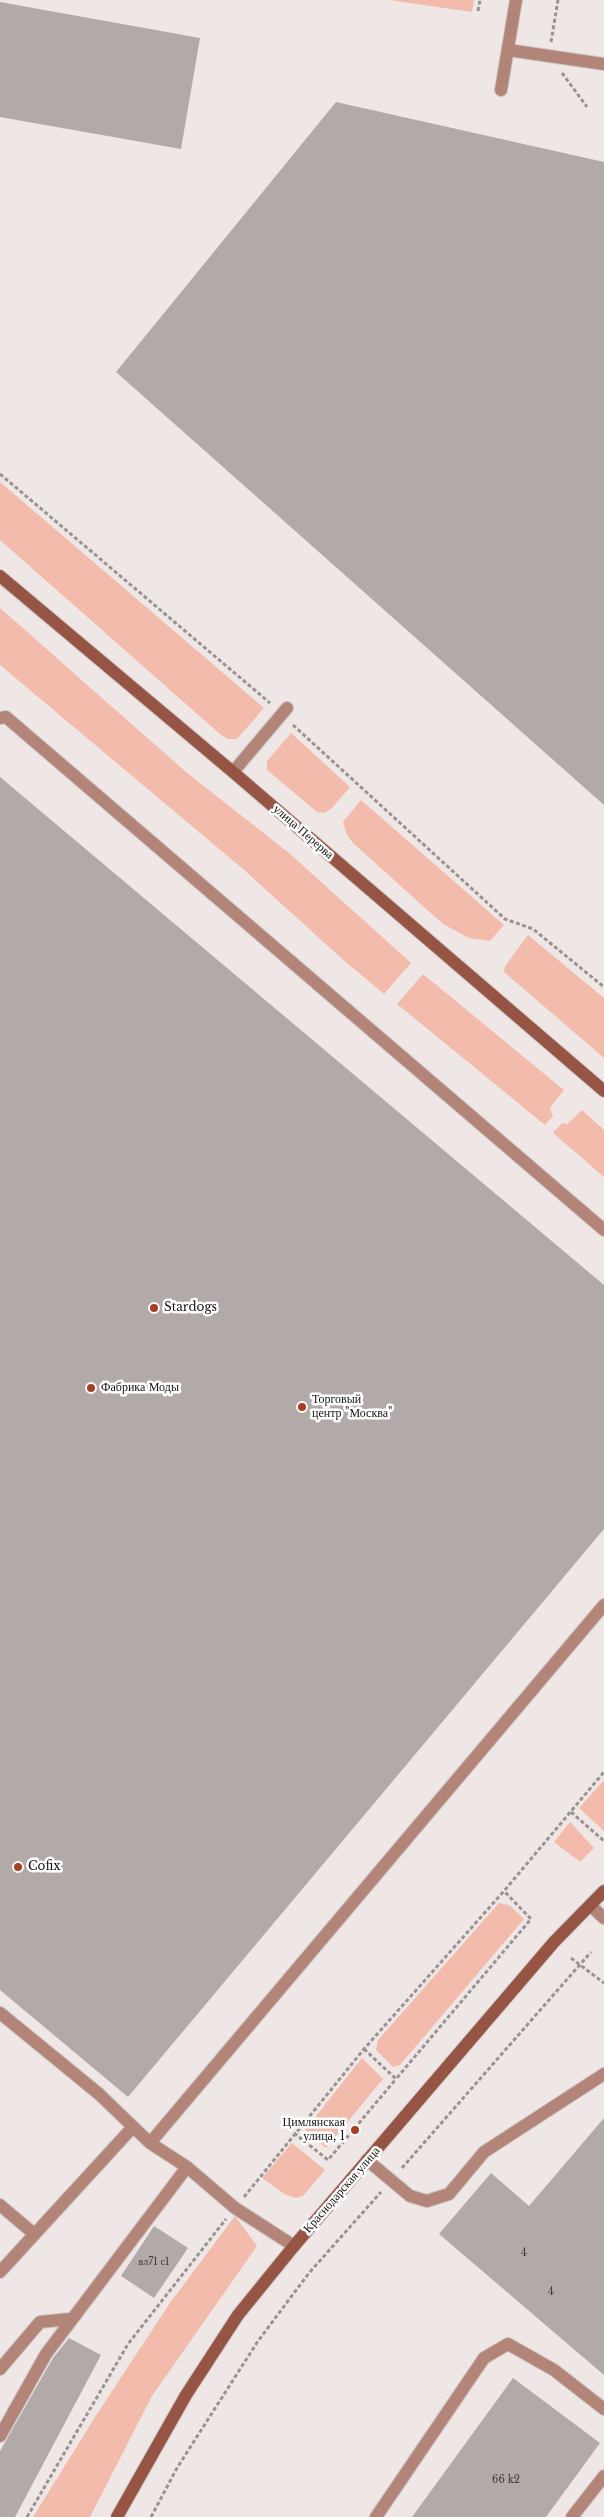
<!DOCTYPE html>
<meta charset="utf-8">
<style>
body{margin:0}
canvas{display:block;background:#efe7e5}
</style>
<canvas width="604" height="2517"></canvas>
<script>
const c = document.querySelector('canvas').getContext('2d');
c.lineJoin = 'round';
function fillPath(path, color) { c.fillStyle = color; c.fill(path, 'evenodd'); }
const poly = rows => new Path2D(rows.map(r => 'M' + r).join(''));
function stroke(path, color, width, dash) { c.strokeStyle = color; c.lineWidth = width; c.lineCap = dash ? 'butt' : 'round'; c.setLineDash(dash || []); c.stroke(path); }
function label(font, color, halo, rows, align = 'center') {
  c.font = font + ' "Libre Baskerville",serif'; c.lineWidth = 5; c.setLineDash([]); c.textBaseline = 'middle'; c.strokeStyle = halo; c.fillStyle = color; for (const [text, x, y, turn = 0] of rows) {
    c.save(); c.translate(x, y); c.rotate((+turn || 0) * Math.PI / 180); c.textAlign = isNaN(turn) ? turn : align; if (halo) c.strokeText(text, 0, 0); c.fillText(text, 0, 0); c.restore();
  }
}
fillPath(poly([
 [389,0,474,0,472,12],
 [0,482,264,708,237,739,228,739,221,735,0,540],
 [0,608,186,772,289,853,411,963,384,994,340,957,243,869,0,665],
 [291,733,350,787,331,809,324,813,317,812,267,770,267,761],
 [361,800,504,925,490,941,469,938,443,924,353,843,347,835,343,822],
 [528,935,604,998,604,1058,504,972,505,966],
 [423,974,564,1090,550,1108,553,1116,545,1125,397,1004],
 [582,1110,604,1130,604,1177,553,1133,562,1123,567,1124],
 [604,1780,604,1831,579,1808],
 [570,1822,594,1848,580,1862,554,1842],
 [499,1903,509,1905,524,1919,400,2065,393,2067,376,2050,378,2040],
 [362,2058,383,2079,326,2148,305,2130],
 [292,2143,325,2170,303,2196,296,2198,284,2194,262,2178],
 [235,2216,257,2246,152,2396,90,2517,33,2517,97,2414,170,2303]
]), '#f3bbac');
fillPath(poly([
 [0,2,200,38,181,149,0,117],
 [336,102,604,162,604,805,116,372],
 [0,777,604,1285,604,1529,128,2097,0,1990],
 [604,2118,604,2375,439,2234,491,2173,529,2206],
 [154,2226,188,2248,154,2298,121,2276],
 [69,2338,101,2355,15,2517,0,2517,0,2451,53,2358],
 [513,2378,600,2443,546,2517,412,2517]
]), '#b2aaa8');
const lane = poly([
 [508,50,604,64],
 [501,90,516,0],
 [0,718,6,717,604,1230],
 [233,772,287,708],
 [0,2013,99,2094,150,2143,187,2167,235,2208,294,2246],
 [150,2143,604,1605],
 [367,2160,410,2196,427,2201,449,2194,484,2152,604,2074],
 [0,2205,33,2233],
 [0,2272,132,2128],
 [0,2369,40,2322,70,2319],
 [0,2436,46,2354,187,2167],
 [376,2517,484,2358,508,2344,554,2370,604,2409],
 [572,2517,604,2476]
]);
const street = poly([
 [591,1906,604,1918]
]);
const secondary = poly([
 [0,576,233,772,604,1091],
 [117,2517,186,2395,238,2315,294,2246,554,1942,604,1891]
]);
stroke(lane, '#ccc5c3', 14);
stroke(street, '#ccc5c3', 14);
stroke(secondary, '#ccc5c3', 14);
stroke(poly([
 [478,11,480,0],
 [551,42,558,0],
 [562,73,587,107],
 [0,474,270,703],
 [293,725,505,919,533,929,604,987],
 [571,1812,604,1841],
 [571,1958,604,1983],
 [364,2049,396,2079,531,1919,504,1891],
 [294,2133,328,2160,396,2079],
 [402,2168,591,1952],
 [244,2197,364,2049,504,1891,604,1772],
 [27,2517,128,2344,226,2219],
 [151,2517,177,2468,258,2341,309,2273,381,2192]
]), '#999392', 3, [4, 2.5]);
stroke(lane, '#b38579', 12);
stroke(street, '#b38579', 12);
stroke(secondary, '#955444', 12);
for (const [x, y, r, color] of [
 [154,1308,5,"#a73e23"],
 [91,1388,5,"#a73e23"],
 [302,1407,5,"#a73e23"],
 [18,1867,5,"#a73e23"],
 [355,2130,5,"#a73e23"]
]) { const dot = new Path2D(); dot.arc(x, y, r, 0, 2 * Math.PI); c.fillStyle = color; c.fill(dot); stroke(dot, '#fff', 2); }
label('10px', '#3e3a38', null, [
 ["4",524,2253],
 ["вл71 с1",154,2262],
 ["4",551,2292],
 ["66 k2",506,2480]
]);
label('12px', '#171413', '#fff', [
 ["улица Перерва",303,832,41],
 ["Краснодарская улица",342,2190,-49]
]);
label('12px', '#171413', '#fff', [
 ["Stardogs",164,1308],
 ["Фабрика Моды",101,1388],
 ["Торговый",312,1400],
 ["центр \"Москва\"",312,1414],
 ["Cofix",28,1867],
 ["Цимлянская",345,2123,"right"],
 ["улица, 1",345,2137,"right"]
], 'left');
</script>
